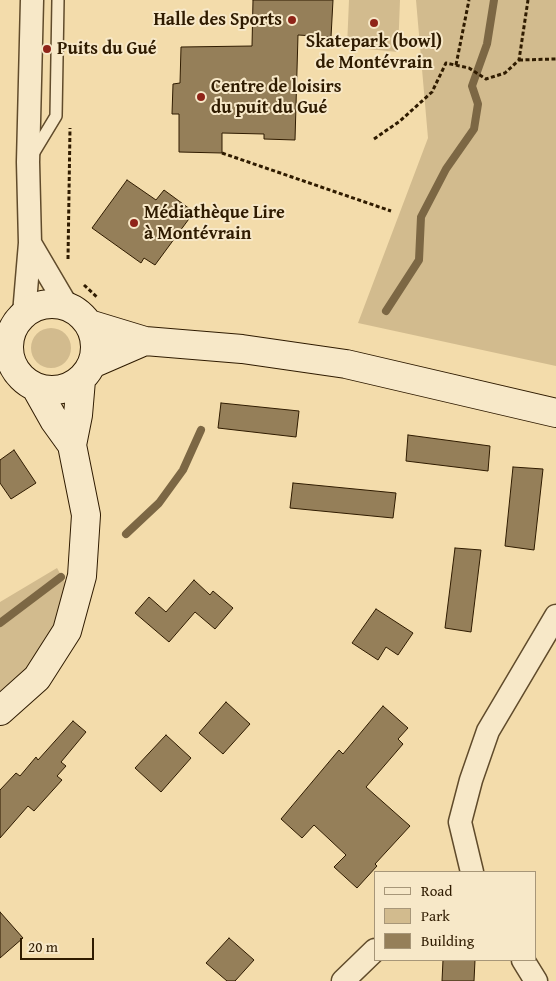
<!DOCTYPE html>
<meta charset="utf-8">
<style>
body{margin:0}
#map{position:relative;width:556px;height:981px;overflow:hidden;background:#f3dcab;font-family:"Gentium Book Plus",serif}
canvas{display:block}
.legend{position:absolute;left:374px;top:871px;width:162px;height:90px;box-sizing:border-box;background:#f7e8c8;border:1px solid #a79678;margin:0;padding:6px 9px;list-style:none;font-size:15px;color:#2f1b00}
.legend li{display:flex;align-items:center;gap:10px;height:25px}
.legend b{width:25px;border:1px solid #a79678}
.scale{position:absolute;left:20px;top:938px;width:74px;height:22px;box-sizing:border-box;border:2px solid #2f1b00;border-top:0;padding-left:6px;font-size:15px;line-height:18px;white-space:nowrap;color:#2f1b00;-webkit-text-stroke:4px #f7e8c8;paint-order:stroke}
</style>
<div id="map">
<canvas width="556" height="981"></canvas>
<ul class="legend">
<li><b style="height:6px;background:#f7e8c8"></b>Road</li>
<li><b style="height:14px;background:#d2bb8e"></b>Park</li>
<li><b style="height:14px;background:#957f59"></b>Building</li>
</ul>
<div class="scale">20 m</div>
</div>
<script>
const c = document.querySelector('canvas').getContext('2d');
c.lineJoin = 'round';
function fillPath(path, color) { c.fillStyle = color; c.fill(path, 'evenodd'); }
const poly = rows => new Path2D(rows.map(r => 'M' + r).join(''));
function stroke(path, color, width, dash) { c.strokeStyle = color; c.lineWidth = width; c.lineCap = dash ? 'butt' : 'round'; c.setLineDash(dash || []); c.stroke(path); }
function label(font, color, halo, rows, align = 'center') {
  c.font = font + ' "Gentium Book Plus",serif'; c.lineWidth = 4; c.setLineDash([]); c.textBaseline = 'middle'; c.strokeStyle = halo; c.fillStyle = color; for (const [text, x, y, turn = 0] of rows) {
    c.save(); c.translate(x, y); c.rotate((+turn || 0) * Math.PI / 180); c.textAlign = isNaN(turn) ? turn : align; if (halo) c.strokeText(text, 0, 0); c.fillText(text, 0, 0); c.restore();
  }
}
fillPath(poly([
 [349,0,400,0,398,52,347,47],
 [416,0,556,0,556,366,358,323,428,138],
 '31 348a20 20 0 1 1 40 0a20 20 0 1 1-40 0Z',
 [57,568,67,586,51,639,27,670,0,693,0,602]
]), '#d2bb8e');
stroke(poly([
 [386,311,419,260,421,217,446,169,474,129,478,104,472,86,487,44,494,0],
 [126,534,159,503,183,470,201,430],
 [0,623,61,577]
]), '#7c6744', 8);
const building = poly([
 [253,0,333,0,331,37,298,35,295,140,264,139,264,134,222,133,222,153,179,152,179,114,172,114,173,84,180,83,181,47,252,46,253,0],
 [127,180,156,200,164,190,194,212,155,265,144,258,141,263,92,228,127,180],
 [221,403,299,411,296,437,218,428,221,403],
 [408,435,490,446,488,471,406,461,408,435],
 [14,450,36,483,11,499,0,483,0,460,14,450],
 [513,467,543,469,534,550,505,546,513,467],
 [293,483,396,493,393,518,290,508,293,483],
 [455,548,481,550,471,632,445,628,455,548],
 [194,580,210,595,213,591,233,608,215,629,195,612,169,642,135,613,149,597,166,612,194,580],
 [376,609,413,633,398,655,386,647,378,660,352,643,376,609],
 [226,702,250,724,223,754,199,733,226,702],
 [383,706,408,728,398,739,403,744,366,787,410,826,375,864,377,866,357,888,334,867,346,855,314,825,302,838,281,819,339,750,343,754,383,706],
 [73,721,86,732,61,762,66,766,57,776,62,780,34,811,28,806,0,838,0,790,16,773,20,776,36,757,38,760,73,721],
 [166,735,191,758,161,792,135,768,166,735],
 [0,912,23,938,0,958,0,912],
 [229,938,254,960,235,981,227,981,206,963,229,938],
 [443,960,475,960,474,981,442,981,443,960]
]);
fillPath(building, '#957f59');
stroke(building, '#2f1b00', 1);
const service = poly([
 [33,154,56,116,58,0]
]);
const minor = poly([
 [30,243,67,306],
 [24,314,30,243,28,162,32,0],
 [0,338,9,339],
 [472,872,460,822,471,780,488,731,556,616],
 [523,960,536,981],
 [343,981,375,950]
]);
const secondary = poly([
 '9 347a43 43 0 1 1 86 0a43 43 0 1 1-86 0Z',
 [89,324,145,341,242,349,346,364,556,413],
 [92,364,145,341],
 [36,388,54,420,72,445],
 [0,711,37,678,67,631,82,576,86,515,72,445,78,415,81,380]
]);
stroke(service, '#604b2b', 14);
stroke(minor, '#604b2b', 25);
stroke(secondary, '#2f1b00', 30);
stroke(poly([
 [519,60,556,59],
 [456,65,469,0],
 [374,139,400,121,432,92,446,63,469,68,486,79,505,73,519,60,528,0],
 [222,153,391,211],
 [68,259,70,128],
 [84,285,98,298]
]), '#2f1b00', 3, [4, 2.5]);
stroke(service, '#f7e8c8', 11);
stroke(minor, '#f7e8c8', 22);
stroke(secondary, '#f7e8c8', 28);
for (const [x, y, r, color] of [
 [292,20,5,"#8f2418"],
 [374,23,5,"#8f2418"],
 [47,49,5,"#8f2418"],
 [201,97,5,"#8f2418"],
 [134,223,5,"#8f2418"]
]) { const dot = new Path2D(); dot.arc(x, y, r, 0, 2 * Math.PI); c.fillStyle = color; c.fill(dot); stroke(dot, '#f7e8c8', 2); }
label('bold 18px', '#2f1b00', '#f7e8c8', [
 ["Halle des Sports",282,20,"right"],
 ["Skatepark (bowl)",374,42,"center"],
 ["de Montévrain",374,63,"center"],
 ["Puits du Gué",57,49],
 ["Centre de loisirs",211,87],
 ["du puit du Gué",211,108],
 ["Médiathèque Lire",144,213],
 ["à Montévrain",144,234]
], 'left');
</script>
